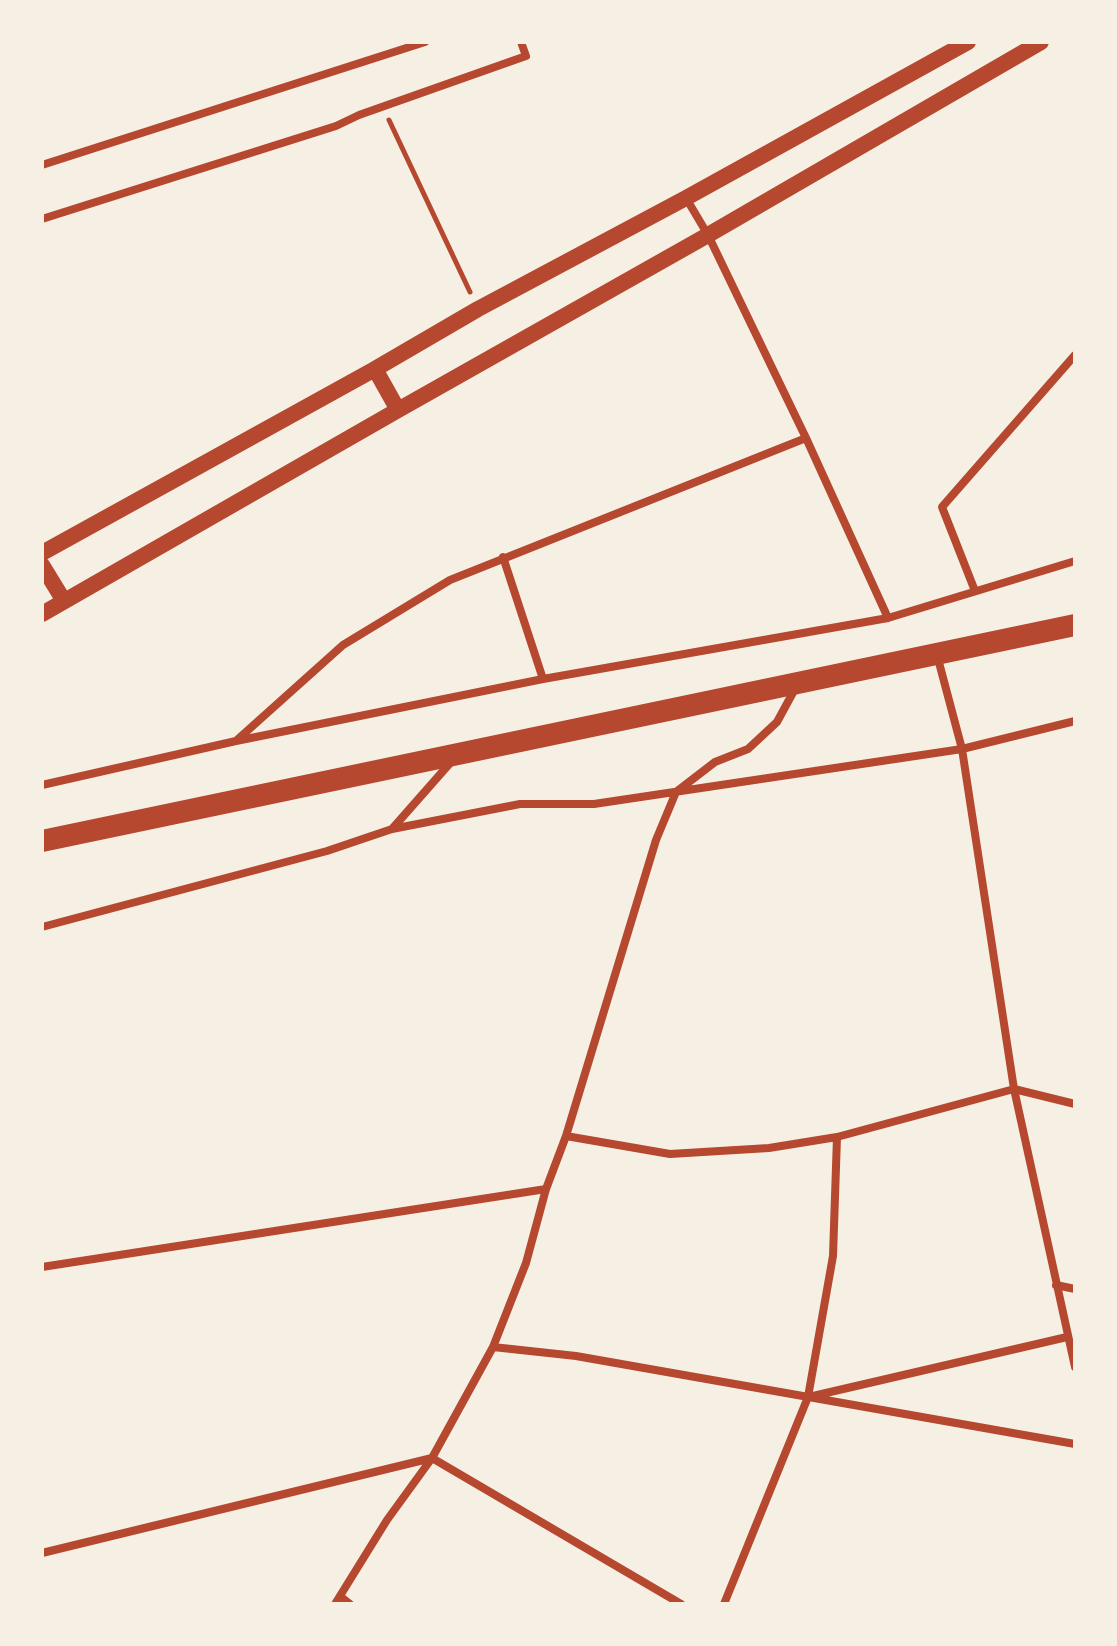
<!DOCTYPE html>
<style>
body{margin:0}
#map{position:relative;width:1117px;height:1646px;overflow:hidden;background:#f6efe4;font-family:Poppins,sans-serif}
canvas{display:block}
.frame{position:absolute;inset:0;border:44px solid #f6efe4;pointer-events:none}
</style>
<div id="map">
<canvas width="1117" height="1646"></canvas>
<div class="frame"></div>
</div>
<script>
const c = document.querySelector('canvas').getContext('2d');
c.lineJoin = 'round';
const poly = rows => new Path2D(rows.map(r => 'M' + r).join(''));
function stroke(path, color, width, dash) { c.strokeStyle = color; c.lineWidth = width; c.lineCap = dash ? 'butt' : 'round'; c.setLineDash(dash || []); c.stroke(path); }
stroke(poly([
 [389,120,470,292]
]), '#b5482f', 5);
stroke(poly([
 [42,165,425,42],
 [686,198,708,235,806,438,888,618],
 [42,219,336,126,359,115,526,56,521,42],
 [503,557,543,679],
 [975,591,942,507,1075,355],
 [937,655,962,749,1014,1089,1075,1367],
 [237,740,343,645,450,580,806,438],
 [451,762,392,829,520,804,594,804,962,749,1075,721],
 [42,785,236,741,543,679,888,618,1075,561],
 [42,927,327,851,392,829],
 [566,1136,670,1154,769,1148,837,1137,1014,1089,1075,1104],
 [42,1267,546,1189],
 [1056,1285,1075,1289],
 [493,1347,576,1356,1075,1444],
 [813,1396,1067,1337],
 [42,1553,432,1458,681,1604],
 [340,1596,350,1604],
 [335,1604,387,1520,432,1458,493,1347,526,1263,546,1189,566,1136,656,840,676,792,715,762,748,749,777,722,796,687],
 [724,1604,808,1397,833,1256,837,1137]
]), '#b5482f', 8);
stroke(poly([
 [375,369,398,410],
 [42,553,375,369,478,309,686,198,968,42],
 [42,565,64,601],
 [42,614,398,410,708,235,1041,42]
]), '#b5482f', 16);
stroke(poly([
 [42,841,1075,625]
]), '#b5482f', 22);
</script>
